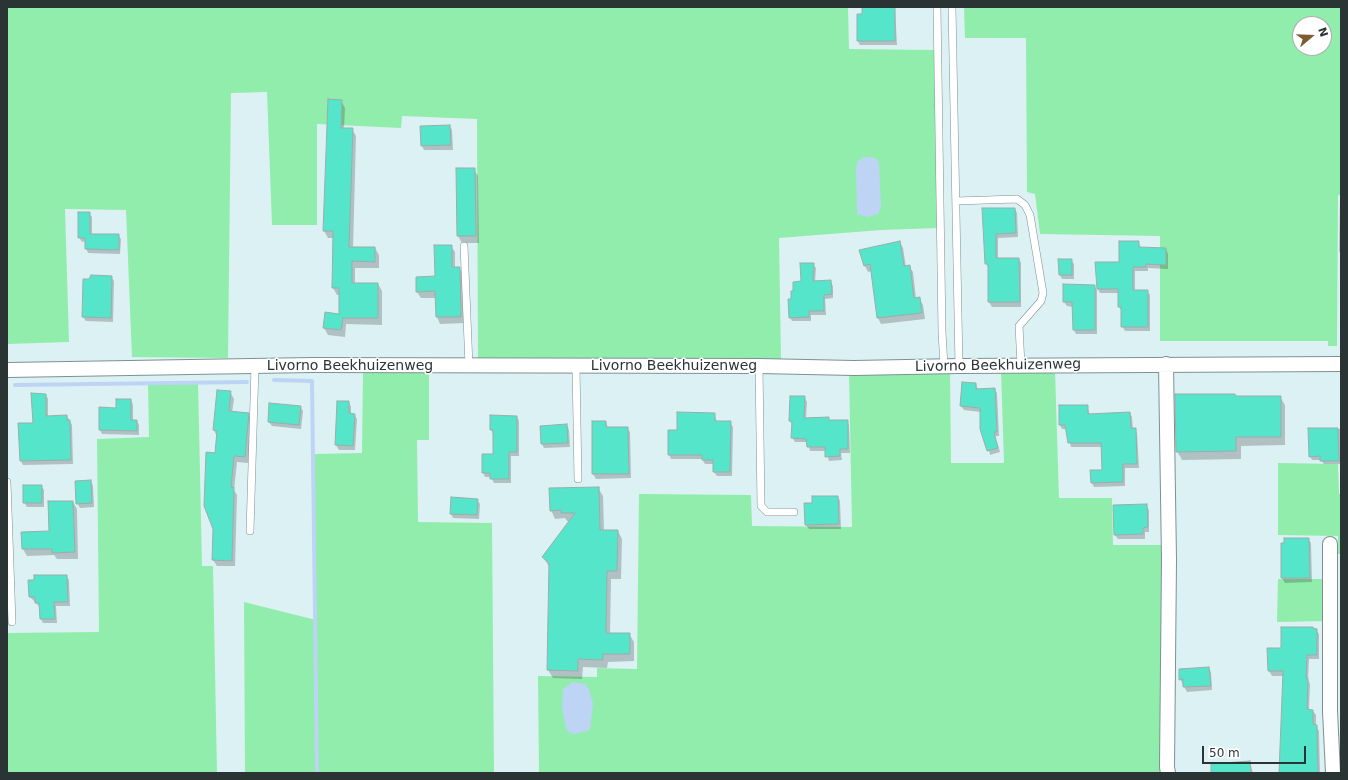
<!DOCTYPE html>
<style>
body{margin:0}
#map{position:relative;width:1348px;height:780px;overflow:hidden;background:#dcf1f4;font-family:"DejaVu Sans",sans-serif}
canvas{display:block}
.frame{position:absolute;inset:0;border:8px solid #2b3435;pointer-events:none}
.north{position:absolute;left:1292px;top:16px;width:40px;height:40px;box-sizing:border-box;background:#fff;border:1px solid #aaaeae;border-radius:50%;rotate:71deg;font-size:11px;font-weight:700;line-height:16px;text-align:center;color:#2b3435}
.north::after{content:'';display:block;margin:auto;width:14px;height:18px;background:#7c5d32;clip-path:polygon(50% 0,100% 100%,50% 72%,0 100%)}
.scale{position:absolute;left:1202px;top:746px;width:104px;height:18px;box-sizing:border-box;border:2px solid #2b3435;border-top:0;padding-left:5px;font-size:12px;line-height:14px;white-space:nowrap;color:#2b3435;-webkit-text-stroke:3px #fff;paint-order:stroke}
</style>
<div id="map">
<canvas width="1348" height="780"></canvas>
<div class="frame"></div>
<div class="north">N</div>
<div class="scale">50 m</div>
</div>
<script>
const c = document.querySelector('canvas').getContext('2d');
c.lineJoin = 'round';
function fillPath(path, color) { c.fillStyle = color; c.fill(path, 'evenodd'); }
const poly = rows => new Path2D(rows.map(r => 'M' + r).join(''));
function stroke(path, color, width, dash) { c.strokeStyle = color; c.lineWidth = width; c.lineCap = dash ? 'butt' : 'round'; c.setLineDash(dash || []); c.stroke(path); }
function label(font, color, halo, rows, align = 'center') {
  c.font = font + ' "DejaVu Sans",sans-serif'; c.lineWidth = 3; c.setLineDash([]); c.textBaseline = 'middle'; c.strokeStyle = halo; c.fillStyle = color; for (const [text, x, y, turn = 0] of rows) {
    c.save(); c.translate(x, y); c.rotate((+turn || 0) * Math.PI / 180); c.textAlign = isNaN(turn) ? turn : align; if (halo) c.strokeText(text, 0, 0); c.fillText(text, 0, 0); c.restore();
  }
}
fillPath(poly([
 [7,7,848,7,849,49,934,50,938,228,881,230,779,238,781,360,478,362,477,119,402,116,401,128,317,124,317,225,272,225,267,92,231,93,228,358,132,357,126,210,65,209,69,342,7,344],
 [964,7,1341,7,1341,195,1338,195,1337,346,1328,346,1328,341,1160,341,1160,236,1040,234,1035,194,1027,192,1026,38,965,38],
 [1300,24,1324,24,1324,48,1300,48],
 [1001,370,1055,370,1059,498,1112,498,1113,545,1166,545,1164,773,539,773,538,676,597,677,597,668,637,669,639,494,751,495,752,526,852,527,849,373,950,371,951,463,1004,463],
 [429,371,429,440,417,440,418,522,492,523,494,773,245,773,244,602,316,620,314,454,362,453,363,372],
 [198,382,202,566,213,566,217,773,7,773,7,633,99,632,97,439,149,437,148,383],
 [1278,463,1338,464,1339,494,1341,494,1341,554,1338,554,1338,536,1278,535],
 [1278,579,1323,579,1329,621,1277,622]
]), '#91edab');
fillPath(poly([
 [864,157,876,158,879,163,881,208,878,214,868,217,857,214,856,167,858,161],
 [573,682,585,684,589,689,593,704,590,730,575,734,568,732,566,729,562,707,563,689]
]), '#bed4f5');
fillPath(poly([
 [863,7,895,7,897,45,860,45,858,41],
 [341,101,345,108,344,129,352,129,356,136,353,248,375,248,379,255,379,268,355,268,355,284,378,284,382,291,382,325,346,324,345,337,328,335,324,328,340,315,340,295,337,295,333,288,334,238,328,238,324,231],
 [450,126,452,130,453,150,424,150,422,146],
 [457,169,474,169,478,176,479,243,462,243,458,236],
 [1340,198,1341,198,1341,254,1339,251],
 [1015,209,1017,213,1018,237,998,238,998,259,1019,259,1021,263,1021,307,992,307,989,302,989,269,986,263,986,237],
 [89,213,92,217,92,235,118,235,121,239,120,254,88,253,86,248,86,241,82,242,79,237],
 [900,242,903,248,906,267,909,266,913,272,916,299,919,298,923,305,925,319,881,324,878,318,872,271,868,272,865,266],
 [1138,242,1141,248,1166,249,1168,254,1168,269,1148,268,1148,271,1135,271,1135,291,1147,291,1150,295,1150,331,1125,331,1122,326,1122,311,1119,307,1119,293,1100,293,1098,289,1096,263,1120,263],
 [451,246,455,252,455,268,459,268,463,274,464,323,440,324,437,317,436,298,421,298,417,292,436,277],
 [1071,260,1074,264,1074,279,1062,279,1060,275],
 [813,264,816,268,815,282,830,281,833,286,833,298,825,299,826,315,811,315,811,321,792,321,790,317,792,300],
 [111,277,114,281,113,322,86,321,83,317],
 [1064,285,1094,286,1097,290,1097,334,1076,334,1074,330,1073,307,1067,306,1064,302],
 [976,384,978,390,994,389,997,393,999,436,995,436,1000,452,990,455,981,412,964,410,961,406],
 [218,391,230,392,234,399,232,413,248,414,252,420,248,463,237,462,234,490,237,495,235,566,217,566,213,560,217,437,214,430],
 [46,395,48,399,48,417,67,416,72,425,73,464,23,465,21,461],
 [804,397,807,402,806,419,828,418,830,421,847,421,849,425,850,453,841,453,842,460,829,461,826,451,810,451,808,442,795,442,792,437,793,426,790,421],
 [1236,397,1280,397,1285,405,1285,445,1241,446,1241,459,1182,460,1177,451],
 [131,400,133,405,133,421,137,421,139,425,139,435,102,434,100,430,100,408,117,409],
 [338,402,349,402,351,407,351,414,354,414,357,419,355,450,339,450,336,445],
 [300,406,303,411,301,429,272,426,269,422],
 [1087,406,1090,415,1130,413,1132,417,1133,429,1135,429,1137,433,1139,468,1125,468,1125,486,1094,487,1092,483,1103,471,1102,447,1071,447,1067,429,1062,429,1060,425],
 [714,414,717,422,730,422,733,427,732,476,717,476,714,472,714,464,705,464,702,459,671,459,669,454,678,431],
 [517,417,519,421,519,456,511,456,511,483,494,483,491,477,485,477,483,472,494,455,493,434,491,429],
 [593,422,606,422,608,428,627,428,630,432,631,478,596,479,593,474],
 [567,425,569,430,570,447,544,448,542,444],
 [1309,429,1341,429,1341,464,1324,464,1321,460,1312,460,1310,456],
 [91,481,93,486,94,507,80,508,77,503],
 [41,486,44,490,44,507,27,507,24,502],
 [598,488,603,496,604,531,618,531,622,539,621,579,611,579,610,634,629,634,634,642,634,661,608,662,607,668,583,667,582,679,553,678,548,670,550,568,543,557,570,521,567,521,565,518,555,519,551,510],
 [838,497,840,501,841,529,809,529,806,525,813,504],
 [477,500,480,504,479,519,453,518,451,514],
 [73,502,77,509,78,559,57,559,54,555,27,556,23,549,50,532],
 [1146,505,1149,510,1149,532,1145,532,1145,539,1118,539,1115,535,1114,506],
 [1308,539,1311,543,1312,582,1285,583,1282,578,1282,544],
 [66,576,69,580,70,606,56,606,57,623,43,623,41,619,40,607,30,597],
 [1316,630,1319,634,1319,659,1309,659,1308,680,1310,684,1309,710,1313,711,1316,715,1316,726,1319,731,1320,773,1280,773,1283,676,1272,676,1269,671,1268,649,1282,649],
 [1209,668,1211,672,1212,690,1187,692,1180,679],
 [1250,762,1253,773,1218,773]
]), '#0003');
stroke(poly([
 [274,380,312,381,317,773],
 [15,385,247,382]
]), '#bed4f5', 4);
const building = poly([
 [862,7,895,7,895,41,857,41,857,14,862,14,862,7],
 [328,99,342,100,341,128,353,128,349,247,375,247,375,262,352,261,352,283,378,283,378,318,343,318,341,330,323,328,325,312,339,314,339,288,332,288,333,231,323,231,328,99],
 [450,125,451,145,421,146,420,126,450,125],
 [456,168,475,168,476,236,457,236,456,168],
 [982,208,1015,208,1016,233,996,234,996,258,1019,258,1020,302,988,302,988,264,985,264,982,208],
 [78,212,90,212,90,234,119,234,119,250,85,249,85,238,78,238,78,212],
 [900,241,904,266,910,265,914,298,920,297,922,313,877,318,870,264,864,266,859,250,900,241],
 [1119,241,1139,241,1139,247,1166,248,1166,265,1146,264,1146,267,1133,267,1133,290,1148,290,1148,327,1121,327,1121,307,1118,307,1118,289,1097,289,1095,262,1119,262,1119,241],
 [434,245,452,245,452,267,460,267,461,317,436,317,435,291,416,292,416,277,435,276,434,245],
 [1058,259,1072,259,1072,275,1059,275,1058,259],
 [800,263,814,263,813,281,831,280,832,294,824,295,824,311,809,311,809,317,789,318,788,299,791,299,791,291,793,291,793,282,801,281,800,263],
 [91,275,112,276,111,318,82,317,83,279,89,279,91,275],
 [1063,284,1095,285,1095,330,1073,330,1072,302,1063,302,1063,284],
 [962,382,976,383,976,389,995,388,997,432,994,432,998,448,987,451,980,429,980,408,960,406,962,382],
 [217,390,231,391,229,411,249,413,245,457,234,456,231,487,234,487,232,561,212,560,213,529,204,506,206,452,215,453,217,431,213,430,217,390],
 [31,393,46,394,46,416,67,415,67,420,70,420,71,460,20,461,18,423,33,423,31,393],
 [1175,394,1235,394,1236,396,1281,396,1281,437,1236,437,1236,451,1176,452,1175,394],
 [790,396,805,396,804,418,829,417,829,420,848,420,848,449,840,449,840,456,825,457,825,447,807,447,806,439,791,438,792,422,789,421,790,396],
 [116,399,131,399,131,420,137,420,137,431,99,430,99,407,116,408,116,399],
 [337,401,349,401,349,413,355,414,353,446,335,445,337,401],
 [269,403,301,406,299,425,268,422,269,403],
 [1059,405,1088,405,1088,414,1130,412,1131,428,1136,428,1137,464,1123,464,1123,482,1091,483,1090,470,1102,470,1101,443,1068,443,1065,425,1059,425,1059,405],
 [677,412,715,413,715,421,731,421,730,472,713,472,713,460,702,460,702,455,668,455,668,430,677,430,677,412],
 [490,415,517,416,517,452,509,452,509,479,490,479,490,473,482,473,482,454,493,454,493,430,490,430,490,415],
 [592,421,606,421,606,427,628,427,629,474,592,474,592,421],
 [567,424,568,443,541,444,540,426,567,424],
 [1308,428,1338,428,1339,461,1320,461,1320,456,1309,457,1308,428],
 [91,480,92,503,76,504,75,481,91,480],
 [23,485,42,485,42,503,23,503,23,485],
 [599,487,600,530,618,530,617,571,607,571,606,633,630,633,630,654,603,654,603,660,578,659,578,671,547,670,549,563,542,557,575,513,561,513,561,510,550,511,549,488,599,487],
 [812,496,838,496,839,524,805,525,804,503,812,503,812,496],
 [451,497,478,499,477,515,450,514,451,497],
 [48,501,73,501,75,552,52,553,52,549,22,549,21,532,49,531,48,501],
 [1147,504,1148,527,1143,528,1143,534,1114,535,1113,505,1147,504],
 [1284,538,1309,538,1310,578,1281,578,1281,543,1284,543,1284,538],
 [34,575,67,575,68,602,54,602,55,619,40,619,39,603,35,603,35,597,29,597,28,580,34,580,34,575],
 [1281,627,1313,627,1313,628,1317,629,1317,655,1307,655,1306,678,1308,678,1307,709,1313,710,1313,724,1317,725,1318,773,1279,773,1283,671,1268,671,1267,648,1281,648,1281,627],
 [1209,667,1211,686,1183,687,1183,679,1179,680,1179,669,1209,667],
 [1250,761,1251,773,1211,773,1211,764,1250,761]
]);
fillPath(building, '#54e5ca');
stroke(building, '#9aaea8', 1);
const service = poly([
 [937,7,942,332,944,366],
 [952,7,959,366],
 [956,201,1017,199,1025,205,1030,215,1043,293,1041,301,1019,326,1021,365],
 [464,246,469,366],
 [759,366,761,506,767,512,794,512],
 [576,367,578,479],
 [7,482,12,622],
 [250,531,255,366]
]);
const minor = poly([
 [1166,364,1169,560,1167,767,1168,773],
 [7,370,313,365,759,366,854,368,959,366,1341,364],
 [1330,544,1330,711,1333,773]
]);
stroke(service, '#7d9193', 8);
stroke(minor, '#7d9193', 16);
stroke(service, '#fff', 7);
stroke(minor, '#fff', 14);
label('14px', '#2b3435', '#fff', [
 ["Livorno Beekhuizenweg",350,366],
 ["Livorno Beekhuizenweg",674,366],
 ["Livorno Beekhuizenweg",998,366,-1]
]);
</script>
